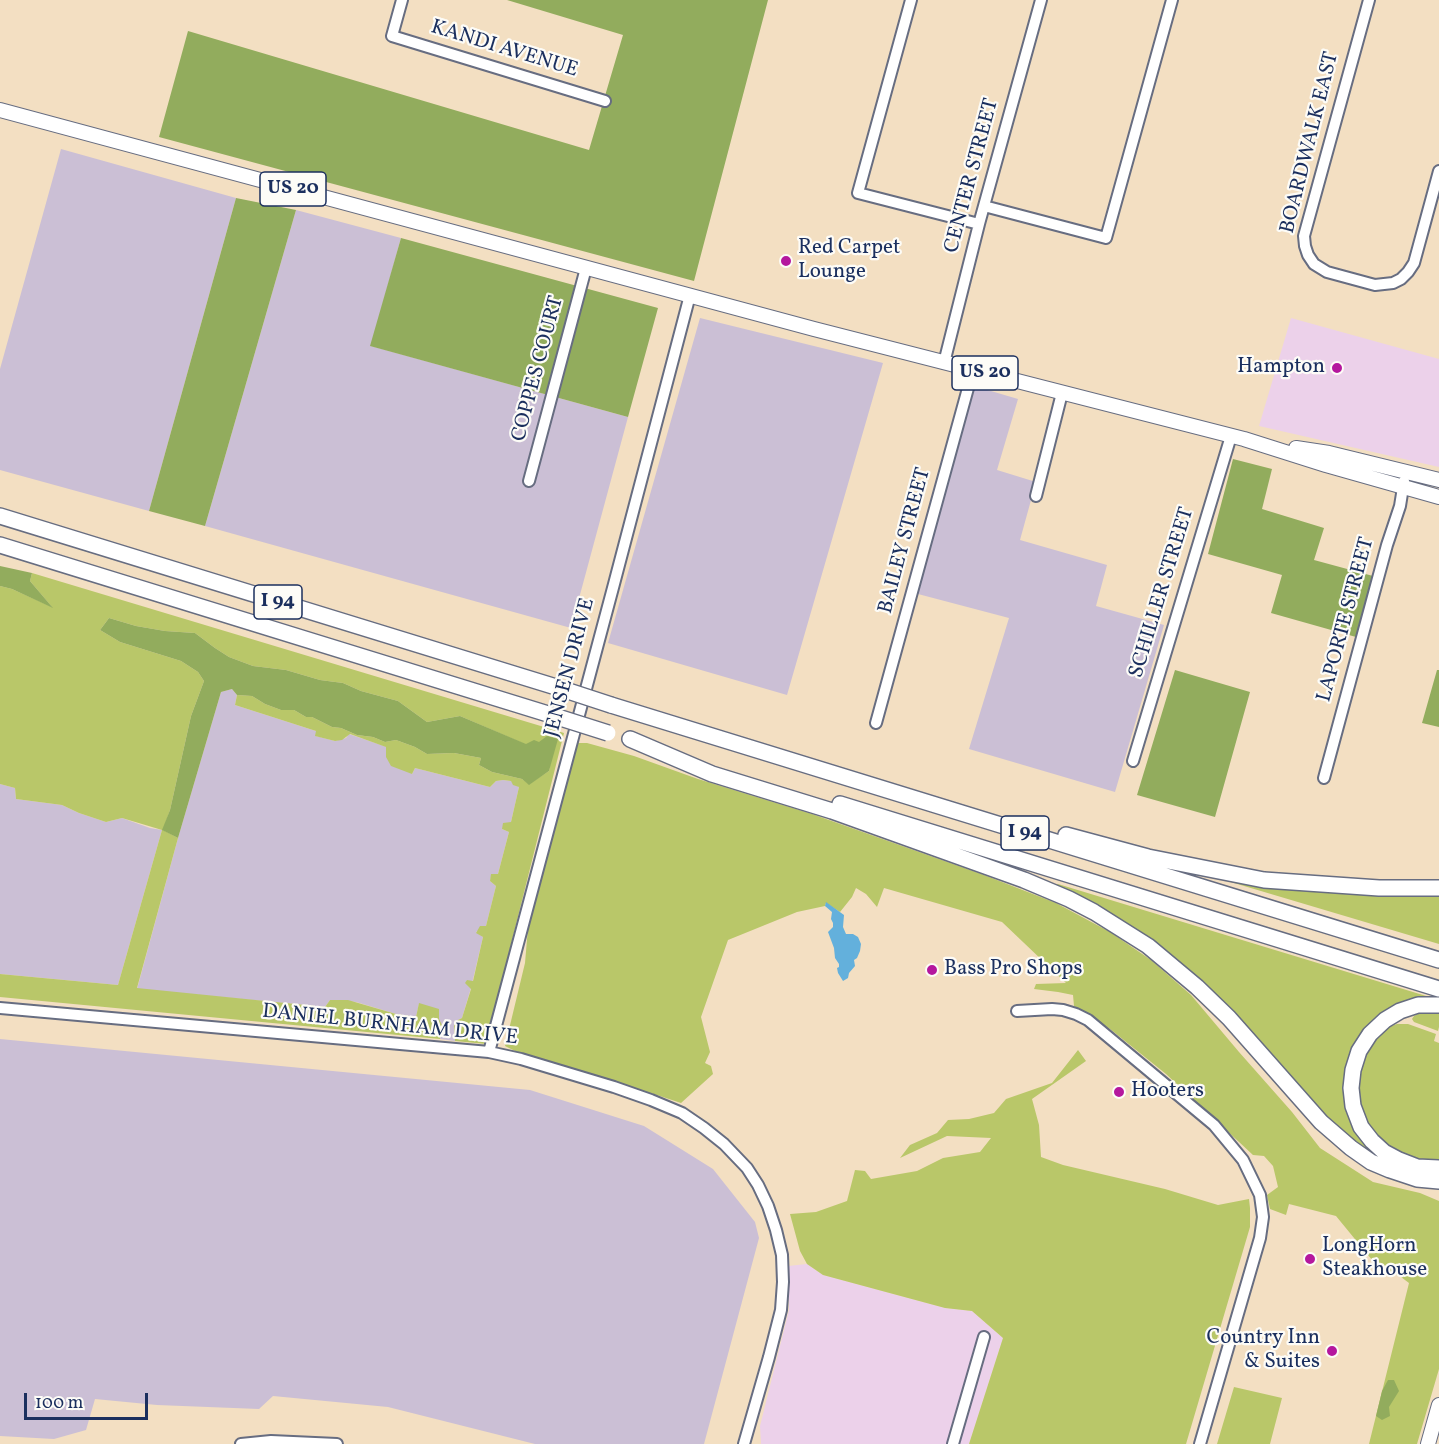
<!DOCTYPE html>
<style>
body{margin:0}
#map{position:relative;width:1439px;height:1444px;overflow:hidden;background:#f3dfc2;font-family:Vollkorn,serif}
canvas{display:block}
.scale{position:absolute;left:24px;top:1393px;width:124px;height:27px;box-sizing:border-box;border:3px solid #1b2f5e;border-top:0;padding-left:8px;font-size:18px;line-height:21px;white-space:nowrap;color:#1b2f5e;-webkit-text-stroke:4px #fdfcf7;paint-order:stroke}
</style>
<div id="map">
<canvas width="1439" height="1444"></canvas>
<div class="scale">100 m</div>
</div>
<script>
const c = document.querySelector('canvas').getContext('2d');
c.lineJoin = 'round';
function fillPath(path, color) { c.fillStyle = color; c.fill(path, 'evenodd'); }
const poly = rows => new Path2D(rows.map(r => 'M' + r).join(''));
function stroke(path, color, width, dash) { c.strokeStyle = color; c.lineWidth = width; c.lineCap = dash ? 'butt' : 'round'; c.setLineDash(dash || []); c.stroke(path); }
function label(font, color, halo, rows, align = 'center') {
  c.font = font + ' Vollkorn,serif'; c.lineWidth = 4.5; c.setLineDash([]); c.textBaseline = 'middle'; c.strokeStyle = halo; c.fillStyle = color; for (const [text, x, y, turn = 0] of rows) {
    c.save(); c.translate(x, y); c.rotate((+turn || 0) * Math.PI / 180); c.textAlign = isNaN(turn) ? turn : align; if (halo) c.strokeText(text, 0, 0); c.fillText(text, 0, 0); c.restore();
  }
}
fillPath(poly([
 [1291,318,1439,359,1439,467,1259,426],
 [807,1264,823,1275,945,1308,972,1311,1003,1338,969,1444,761,1444,760,1426,789,1310,788,1266]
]), '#ecd1ea');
fillPath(poly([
 [61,149,236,198,149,511,0,470,0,369],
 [296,210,401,238,371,346,628,417,571,628,205,526],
 [700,318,883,363,787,695,608,643],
 [974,386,1018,399,997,470,1036,482,1020,540,1107,565,1096,606,1164,625,1115,792,969,749,1009,618,918,594],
 [232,689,237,695,235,705,316,731,316,736,335,741,346,738,349,734,387,747,412,774,415,768,490,787,496,781,503,780,511,781,519,787,511,822,502,829,509,832,498,874,492,874,490,881,496,886,486,926,476,932,483,937,471,988,462,1018,454,1022,455,1041,440,1039,442,1025,419,1004,416,1017,396,1014,356,1002,330,1000,325,1007,137,989,178,838,221,692],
 [0,784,15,788,16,799,62,805,79,813,106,822,122,818,150,828,162,830,118,985,0,974],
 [0,1039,530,1090,644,1126,713,1169,755,1222,759,1238,704,1444,535,1444,388,1407,273,1396,259,1409,157,1405,95,1399,86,1430,54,1439,0,1436]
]), '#cbbfd5');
fillPath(poly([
 [32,573,564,733,486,1044,455,1041,454,1022,462,1018,471,989,465,983,467,980,473,981,483,937,476,933,480,926,486,926,496,886,490,881,491,874,498,874,509,832,502,829,503,823,511,822,519,787,513,785,511,781,503,780,496,781,490,787,415,768,412,774,391,766,386,757,386,747,350,734,342,740,335,741,315,736,316,731,235,705,237,695,252,696,265,704,281,710,294,710,306,717,312,717,332,727,341,728,357,735,373,737,385,742,396,740,415,747,427,754,454,753,481,758,479,765,492,772,522,779,529,784,549,771,551,760,539,742,527,745,460,716,427,722,398,701,361,691,343,683,320,680,286,670,253,666,229,657,215,648,195,633,165,631,136,626,109,618,100,630,120,642,181,661,198,672,204,681,191,716,170,810,163,830,178,838,137,988,325,1007,330,1000,348,1000,396,1014,416,1017,419,1003,439,1009,439,1019,442,1025,440,1039,0,997,0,974,118,985,162,830,122,818,106,822,79,813,62,805,16,799,15,788,0,784,0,586,12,589,52,607,30,581],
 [577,743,587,743,634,756,698,779,812,814,984,875,1056,903,1110,932,1151,960,1191,995,1239,1052,1292,1112,1320,1148,1373,1182,1420,1193,1439,1201,1439,1369,1417,1444,1369,1444,1409,1283,1401,1277,1377,1266,1336,1216,1289,1204,1286,1215,1270,1209,1267,1195,1278,1187,1273,1166,1264,1156,1253,1155,1166,1074,1110,1029,1074,1006,1073,995,1058,992,1034,989,1036,984,1066,983,1002,922,884,888,877,907,866,894,856,888,852,897,840,912,826,903,825,906,797,912,728,940,701,1017,710,1052,705,1063,711,1066,713,1074,681,1103,660,1096,515,1051,505,1046,525,963,528,928],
 [1197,872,1439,893,1439,944],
 [1058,884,1436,999,1400,1004,1346,1079,1380,1158,1351,1138,1333,1123,1296,1084,1237,1019,1056,887,1055,885],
 [1439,1011,1439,1027,1438,1031,1414,1022,1412,1019,1414,1016,1422,1012],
 [1397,1024,1408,1024,1436,1034,1434,1041,1439,1043,1439,1161,1415,1160,1403,1155,1390,1147,1376,1135,1366,1121,1360,1103,1357,1083,1366,1050,1376,1036,1386,1028],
 [1078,1050,1086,1061,1032,1099,1039,1125,1041,1157,1063,1165,1165,1189,1218,1205,1249,1199,1250,1208,1250,1227,1186,1444,969,1444,1003,1338,972,1311,945,1308,823,1275,807,1264,800,1251,790,1214,816,1212,847,1201,855,1170,865,1171,871,1179,917,1171,943,1158,980,1152,991,1138,947,1136,900,1158,910,1145,937,1133,948,1120,969,1119,994,1113,1006,1099,1052,1083],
 [1234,1387,1282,1398,1270,1444,1217,1444]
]), '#b9c769');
fillPath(poly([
 [507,0,768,0,694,281,159,137,188,31,589,150,623,35],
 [236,198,296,210,205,526,149,511],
 [401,238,658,308,628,417,370,346],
 [1233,459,1272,469,1262,509,1324,528,1314,560,1373,576,1356,637,1271,613,1282,575,1208,554],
 [0,566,32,573,30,581,53,608,12,589,0,586],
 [109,618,136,626,165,631,195,633,215,648,229,657,253,666,286,670,320,680,343,683,361,691,398,701,427,722,460,716,526,744,534,740,539,742,547,736,558,739,549,771,529,785,522,779,492,772,479,765,481,758,454,753,427,754,415,747,396,740,385,742,373,737,357,735,341,728,332,727,312,717,306,717,294,710,281,710,265,704,252,696,237,695,232,689,221,692,178,838,162,830,170,810,191,716,204,681,198,672,181,661,120,642,100,630],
 [1175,670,1250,692,1215,817,1137,795],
 [1437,670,1439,670,1439,727,1422,723],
 [1388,1380,1394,1380,1399,1391,1389,1407,1390,1416,1382,1420,1376,1416,1382,1391]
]), '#92ac5d');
fillPath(poly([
 [826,902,844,915,843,927,846,934,853,934,858,937,861,944,860,951,857,958,854,960,855,966,849,973,848,978,843,981,838,973,837,968,839,967,839,964,835,958,834,948,828,932,833,927,833,923,831,919,832,912,825,906]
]), '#63b0dc');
const minor = poly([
 [402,0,392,36,605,101],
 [911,0,858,193,979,224],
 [1369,0,1304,236,1305,246,1308,255,1314,264,1327,272,1375,285,1393,283,1401,279,1408,272,1414,263,1439,171],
 [984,206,1106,238,1172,0],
 [944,363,979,224,1041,0],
 [529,481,586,268],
 [1036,496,1062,393],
 [876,723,973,370],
 [1133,761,1231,436],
 [1324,778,1387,545,1400,506,1404,481],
 [0,1008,489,1052,521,1059,614,1087,651,1100,682,1113,704,1128,724,1144,747,1168,758,1185,768,1206,776,1230,782,1255,783,1282,781,1310,769,1357,744,1444],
 [1017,1011,1052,1009,1063,1010,1076,1014,1088,1020,1214,1125,1243,1160,1260,1195,1263,1217,1260,1238,1200,1444],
 [489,1052,614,584,690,295],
 [241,1444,271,1441,337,1444],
 [953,1444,984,1337]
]);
const major = poly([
 [0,110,814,329,1244,439,1326,465,1439,497],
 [1296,448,1329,453,1439,480],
 [1428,1444,1439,1405]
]);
const highway = poly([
 [0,516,556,687],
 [0,545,548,714],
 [611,705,1439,960],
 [630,739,712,774,832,811,1024,880,1069,899,1094,912,1148,946,1197,987,1229,1018,1321,1122,1351,1148,1371,1162,1390,1170,1417,1179,1439,1181],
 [840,804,1439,989],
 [1066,835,1148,857,1264,880,1379,888,1439,888],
 [1439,1005,1418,1005,1400,1011,1385,1020,1370,1034,1359,1051,1353,1070,1351,1088,1353,1106,1361,1127,1372,1141,1384,1152,1399,1160,1417,1167,1439,1168]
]);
stroke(minor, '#676d81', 14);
stroke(major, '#676d81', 16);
stroke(highway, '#676d81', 18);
stroke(minor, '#fff', 10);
stroke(major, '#fff', 14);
stroke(highway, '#fff', 15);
const highwayBridge = poly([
 [556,687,611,705],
 [548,714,608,733]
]);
stroke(highwayBridge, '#676d81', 18, []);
stroke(highwayBridge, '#fff', 15);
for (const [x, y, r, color] of [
 [786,261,6,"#b5179e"],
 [1337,368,6,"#b5179e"],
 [932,970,6,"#b5179e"],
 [1119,1092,6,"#b5179e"],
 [1310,1259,6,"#b5179e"],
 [1332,1351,6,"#b5179e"]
]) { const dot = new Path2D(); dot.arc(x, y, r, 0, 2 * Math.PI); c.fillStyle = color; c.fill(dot); stroke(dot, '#fdfcf7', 2); }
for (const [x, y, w] of [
 [293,189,66],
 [985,373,66],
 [278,602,48],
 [1025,833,48]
]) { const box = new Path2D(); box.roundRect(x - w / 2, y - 17, w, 34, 4.5); c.fillStyle = '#fdfcf7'; c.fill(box); stroke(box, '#1b2f5e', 1.5); }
label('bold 20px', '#1b2f5e', null, [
 ["US 20",293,189],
 ["US 20",985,373],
 ["I 94",278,602],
 ["I 94",1025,833]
]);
label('21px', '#1b2f5e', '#fdfcf7', [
 ["KANDI AVENUE",504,50,17],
 ["BOARDWALK EAST",1311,143,-76],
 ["CENTER STREET",973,176,-75],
 ["COPPES COURT",539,369,-75],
 ["BAILEY STREET",906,541,-75],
 ["SCHILLER STREET",1163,593,-73],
 ["LAPORTE STREET",1347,620,-75],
 ["JENSEN DRIVE",571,668,-75],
 ["DANIEL BURNHAM DRIVE",390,1026,6]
]);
label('21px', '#1b2f5e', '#fdfcf7', [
 ["Red Carpet",798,249],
 ["Lounge",798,273],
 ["Hampton",1325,368,"right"],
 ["Bass Pro Shops",944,970],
 ["Hooters",1131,1092],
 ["LongHorn",1322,1247],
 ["Steakhouse",1322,1271],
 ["Country Inn",1320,1339,"right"],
 ["& Suites",1320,1363,"right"]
], 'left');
</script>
